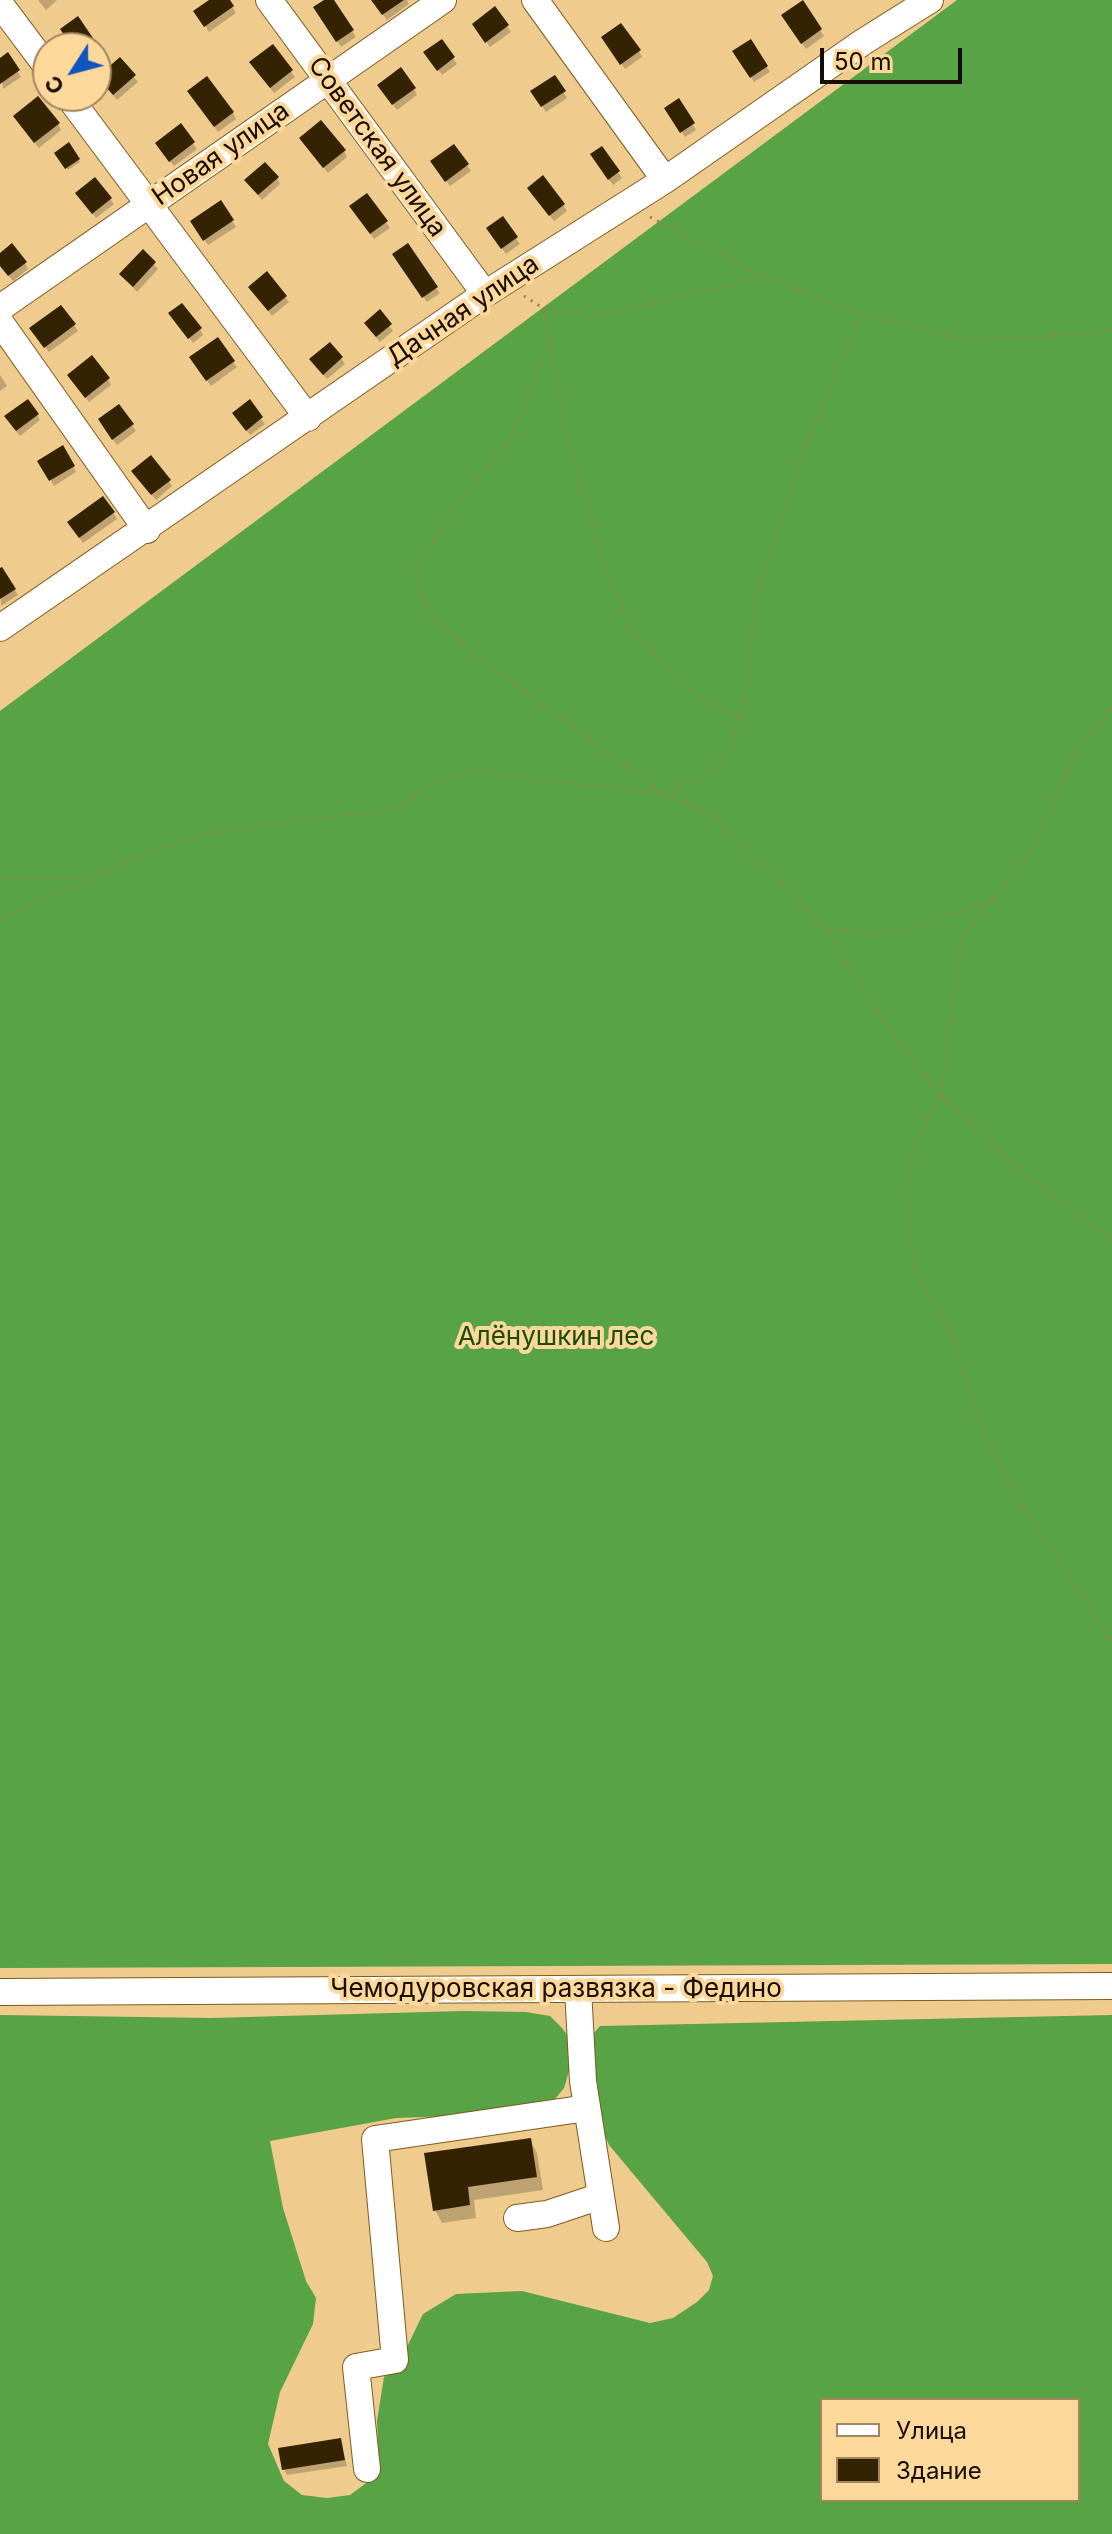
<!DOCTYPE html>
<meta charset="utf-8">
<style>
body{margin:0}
#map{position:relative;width:1112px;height:2534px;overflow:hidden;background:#efcb8e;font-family:Inter,sans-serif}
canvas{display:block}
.legend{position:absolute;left:820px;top:2398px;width:260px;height:104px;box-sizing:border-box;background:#fdd89b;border:2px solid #a1865d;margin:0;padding:10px 14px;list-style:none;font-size:24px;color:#180b00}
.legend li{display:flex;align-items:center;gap:16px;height:40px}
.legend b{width:40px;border:2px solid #a1865d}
.north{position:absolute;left:32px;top:32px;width:80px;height:80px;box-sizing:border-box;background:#fdd89b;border:2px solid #a1865d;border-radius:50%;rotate:234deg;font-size:22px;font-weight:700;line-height:32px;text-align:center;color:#180b00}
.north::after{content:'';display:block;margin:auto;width:28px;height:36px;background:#0e56c0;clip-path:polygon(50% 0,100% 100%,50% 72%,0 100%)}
.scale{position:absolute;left:820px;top:48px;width:142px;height:36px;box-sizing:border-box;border:4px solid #180b00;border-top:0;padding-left:10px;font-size:24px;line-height:28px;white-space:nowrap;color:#180b00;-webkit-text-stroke:6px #fdd89b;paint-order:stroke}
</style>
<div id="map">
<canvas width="1112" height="2534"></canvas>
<ul class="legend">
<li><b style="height:10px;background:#fff"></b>Улица</li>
<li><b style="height:22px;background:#342303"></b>Здание</li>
</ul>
<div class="north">С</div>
<div class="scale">50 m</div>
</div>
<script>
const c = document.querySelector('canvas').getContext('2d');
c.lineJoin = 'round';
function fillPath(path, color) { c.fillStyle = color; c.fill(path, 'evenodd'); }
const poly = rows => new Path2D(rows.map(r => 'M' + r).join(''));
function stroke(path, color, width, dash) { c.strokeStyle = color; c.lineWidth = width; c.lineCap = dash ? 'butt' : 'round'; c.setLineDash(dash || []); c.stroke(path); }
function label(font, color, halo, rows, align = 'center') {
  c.font = font + ' Inter,sans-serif'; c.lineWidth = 8; c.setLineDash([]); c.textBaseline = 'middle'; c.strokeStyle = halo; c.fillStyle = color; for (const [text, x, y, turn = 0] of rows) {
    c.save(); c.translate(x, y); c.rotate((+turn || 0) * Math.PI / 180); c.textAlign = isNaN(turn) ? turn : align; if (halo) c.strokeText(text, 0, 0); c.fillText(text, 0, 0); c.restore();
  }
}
fillPath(poly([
 [957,0,1112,0,1112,1964,0,1968,0,711],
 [463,2011,526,2012,550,2016,562,2028,567,2035,570,2068,564,2088,555,2099,481,2115,396,2118,270,2141,283,2208,306,2281,316,2298,313,2324,280,2392,268,2444,284,2481,302,2495,327,2498,350,2495,369,2481,379,2461,377,2421,384,2377,406,2349,423,2314,456,2294,522,2291,650,2323,673,2318,697,2302,709,2290,713,2276,707,2262,609,2145,598,2120,590,2051,594,2033,600,2026,1112,2015,1112,2534,0,2534,0,2015,211,2018],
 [822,2400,1078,2400,1078,2500,822,2500]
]), '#58a345');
fillPath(poly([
 [38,0,57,0,46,10],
 [213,0,228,0,236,13,209,32,196,11],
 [327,0,332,0,356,37,341,47,316,8],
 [373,0,407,0,409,4,387,20],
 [802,3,824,36,806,49,787,21],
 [495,9,511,32,490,47,478,30],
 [77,19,95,45,91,48,75,48],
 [441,41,457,64,442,75,429,58],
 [751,42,770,72,754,82,735,52],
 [607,43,639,51,642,57,625,69],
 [272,47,295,77,274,93,255,68],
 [7,55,21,77,3,89,0,60],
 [120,60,138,82,117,100,103,83],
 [555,78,567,98,546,112,533,92],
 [414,89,417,95,397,110,383,91],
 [193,98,233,113,236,119,218,132],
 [678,101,696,130,685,137,667,108],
 [19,123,58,124,61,130,39,148],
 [180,126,197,149,174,166,160,149],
 [305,144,344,151,347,157,328,173],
 [68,145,80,162,68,170,56,154],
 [454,147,471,171,450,186,436,167],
 [602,149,622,178,613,185,596,161],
 [277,178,280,184,262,200,250,186],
 [533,194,563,205,567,211,554,221],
 [81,199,110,199,114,204,96,218],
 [220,203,236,227,208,245,192,222],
 [355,213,386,222,390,228,374,239],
 [492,235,516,238,520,244,506,254],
 [143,252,158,269,137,292,121,274],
 [0,255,25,263,28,269,13,281,0,265],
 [398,260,436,288,440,293,427,302],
 [254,293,285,297,289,302,272,316],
 [379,312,393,331,380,342,369,329],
 [174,320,200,329,203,335,193,343],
 [74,325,78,331,49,352,35,335],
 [330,344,345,364,327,379,315,365],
 [233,362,237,367,211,386,195,363],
 [0,375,7,386,0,391],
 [108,379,111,385,89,402,73,381],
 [249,402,265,424,250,435,238,419],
 [119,406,136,431,117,445,103,426],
 [37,415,40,420,20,436,10,423],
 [62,448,76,472,54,486,40,461],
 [137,477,169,481,172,486,156,500],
 [113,513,117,519,83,543,73,528],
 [1,569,18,595,1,606,0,570],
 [530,2140,537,2153,543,2190,474,2200,476,2218,442,2223,435,2210],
 [340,2440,347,2466,287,2475,284,2469]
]), '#0003');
fillPath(poly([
 [209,0,230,0,234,6,204,27,193,11],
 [324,0,334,0,354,30,336,42,313,7],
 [371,0,404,0,382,15],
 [803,0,822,29,801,44,781,15],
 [495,6,509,25,485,43,472,24],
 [78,16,93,38,80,48,73,48,60,29],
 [621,23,641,50,620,65,601,37],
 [442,39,455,57,437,71,423,52],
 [751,39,768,66,750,78,732,51],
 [273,44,293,70,270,88,249,62],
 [8,52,20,70,0,84,0,58],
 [120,57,136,75,113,95,97,77],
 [401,67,416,88,392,105,377,85],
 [555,75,566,91,541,107,530,91],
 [207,76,234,112,214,127,187,91],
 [38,96,60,123,34,143,13,116],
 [679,98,695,123,680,133,664,108],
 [321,120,346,150,323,168,299,138],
 [181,123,195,142,169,162,155,143],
 [69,142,80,159,65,169,54,153],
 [454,144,469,164,445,182,430,161],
 [602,146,620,171,608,180,590,154],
 [265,162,279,177,258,195,244,180],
 [543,175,565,204,549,216,527,188],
 [95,177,112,198,92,214,75,193],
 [367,193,388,221,370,234,349,206],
 [221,200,234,220,203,241,190,221],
 [503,216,518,237,501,249,486,228],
 [12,243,27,262,8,276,0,266,0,253],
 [408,243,438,287,422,298,392,254],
 [143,249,156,262,133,287,119,274],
 [267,271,287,296,268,311,248,287],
 [182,303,202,328,188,339,168,313],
 [61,305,76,324,44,348,29,328],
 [380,309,392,324,376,337,364,323],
 [218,337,235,361,206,381,189,357],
 [330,342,343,357,323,375,309,359],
 [92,355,110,378,85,398,67,375],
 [28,399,39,414,16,431,4,416],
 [250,399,263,417,246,431,232,413],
 [119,404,134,424,112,440,98,419],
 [63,445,75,466,49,481,37,461],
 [151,455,171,480,151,495,131,471],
 [103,496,115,512,79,538,67,522],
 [2,567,16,589,0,599,0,568],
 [531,2138,537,2177,468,2187,470,2205,433,2211,424,2153],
 [341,2438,345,2460,282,2470,278,2448]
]), '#342303');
const minor = poly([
 [269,0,485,294],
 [535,0,665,180],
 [0,4,48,68],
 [68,96,308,418],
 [0,308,443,0],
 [0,322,147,530],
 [0,628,485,294,665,180,863,42,930,0],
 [578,1989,583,2081,606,2228],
 [0,1992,1112,1986],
 [517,2218,547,2214,601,2196],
 [367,2469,356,2367,395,2360,375,2139,587,2108]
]);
stroke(minor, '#7c5b1e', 28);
stroke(poly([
 [650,217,764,277,860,314],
 [524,296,543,308,598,316,764,277],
 [543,308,571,448,604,564,629,627,691,692,740,717],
 [548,343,511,439,460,500,415,571,427,609,483,661,664,794,714,770,726,755,743,711,756,593,803,452,860,314,963,339,1019,339,1112,330],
 [0,879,87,878],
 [992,900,889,934,826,930,883,1021,941,1097,962,937,1030,854,1078,748,1112,707],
 [0,919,152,851,222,830,397,809,431,783,476,772,664,794,713,814,826,930],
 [1112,1240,1028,1176,941,1097,921,1130,907,1173,906,1228,922,1286,949,1325,976,1415,1011,1487,1112,1642]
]), '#9a7f56', 3, [2, 6]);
stroke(minor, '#fff', 26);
label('26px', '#180b00', '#fdd89b', [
 ["Советская улица",377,147,54],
 ["Новая улица",221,154,-35],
 ["Дачная улица",463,311,-34],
 ["Чемодуровская развязка - Федино",556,1989]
]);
label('26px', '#194b09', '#fdd89b', [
 ["Алёнушкин лес",556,1337]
]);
</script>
